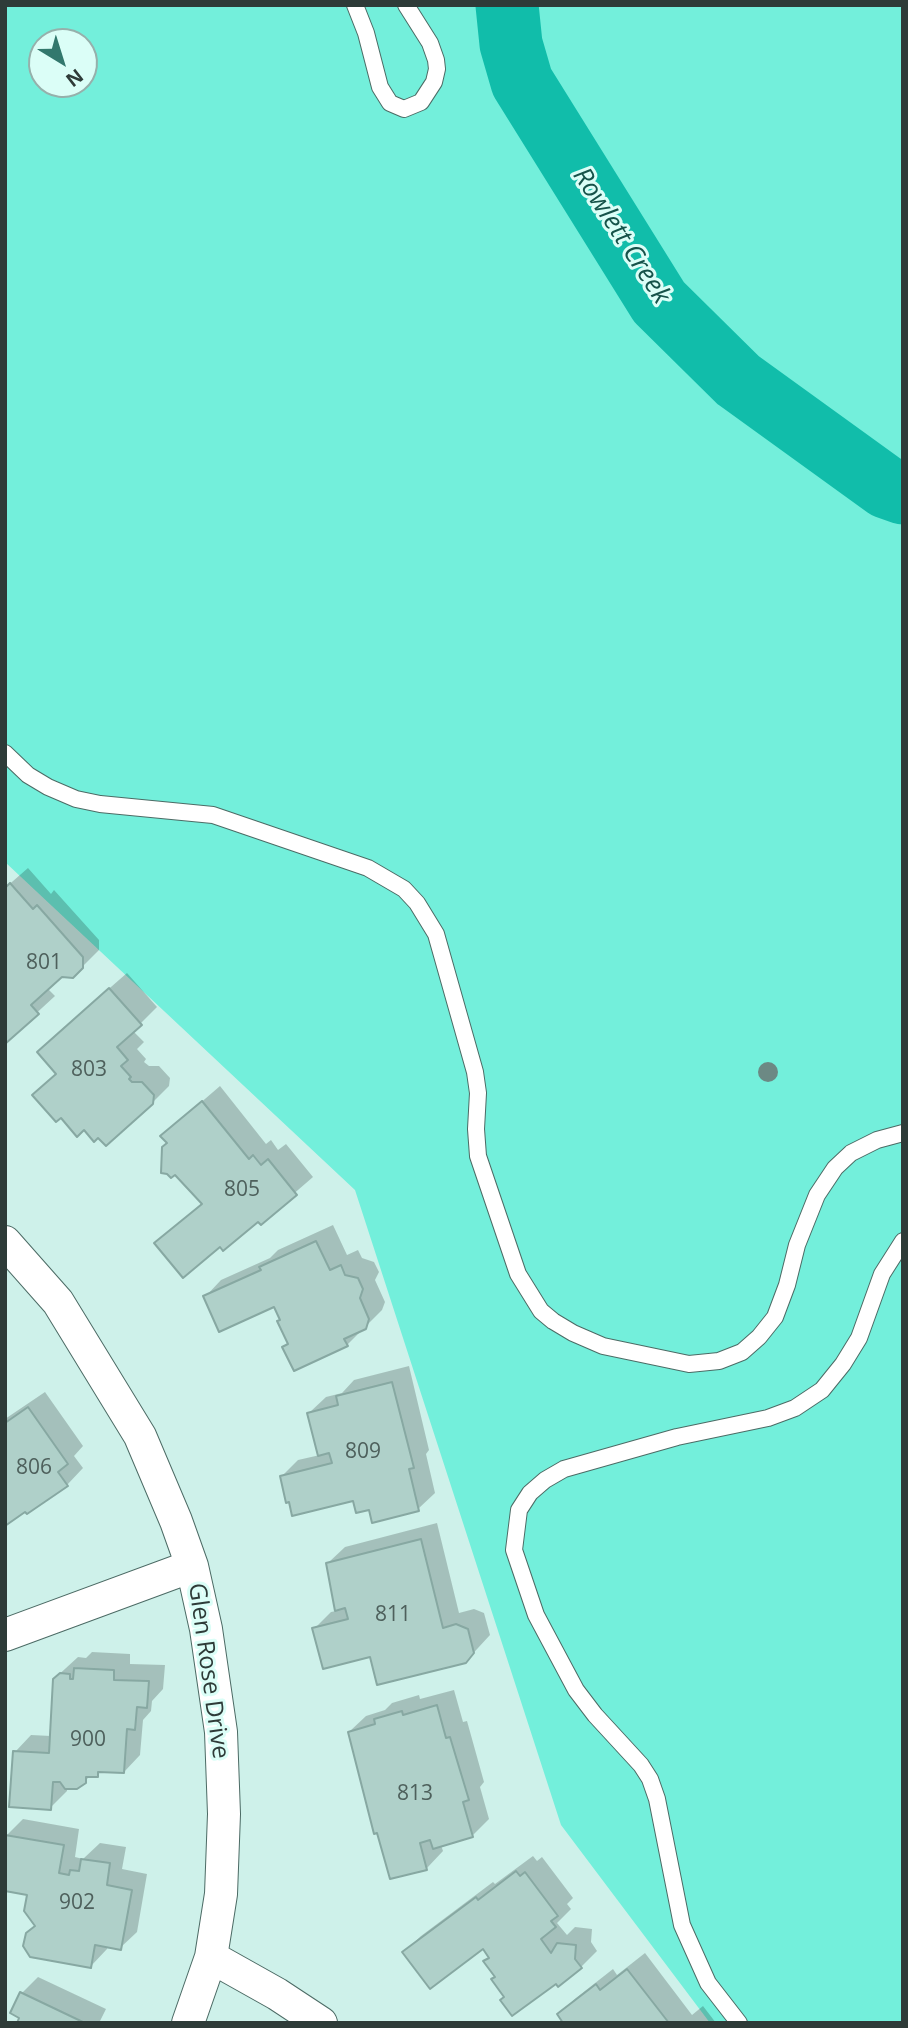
<!DOCTYPE html>
<style>
body{margin:0}
#map{position:relative;width:908px;height:2028px;overflow:hidden;background:#cef1ea;font-family:"Open Sans",sans-serif}
canvas{display:block}
.frame{position:absolute;inset:0;border:7px solid #2e3b38;pointer-events:none}
.north{position:absolute;left:28px;top:28px;width:70px;height:70px;box-sizing:border-box;background:#dbfef7;border:2px solid #96b0ab;border-radius:50%;rotate:142deg;font-size:19px;font-weight:700;line-height:28px;text-align:center;color:#2e3b38}
.north::after{content:'';display:block;margin:auto;width:24px;height:32px;background:#32786d;clip-path:polygon(50% 0,100% 100%,50% 72%,0 100%)}
</style>
<div id="map">
<canvas width="908" height="2028"></canvas>
<div class="frame"></div>
<div class="north">N</div>
</div>
<script>
const c = document.querySelector('canvas').getContext('2d');
c.lineJoin = 'round';
function fillPath(path, color) { c.fillStyle = color; c.fill(path, 'evenodd'); }
const poly = rows => new Path2D(rows.map(r => 'M' + r).join(''));
function stroke(path, color, width, dash) { c.strokeStyle = color; c.lineWidth = width; c.lineCap = dash ? 'butt' : 'round'; c.setLineDash(dash || []); c.stroke(path); }
function label(font, color, halo, rows, align = 'center') {
  c.font = font + ' "Open Sans",sans-serif'; c.lineWidth = 6; c.setLineDash([]); c.textBaseline = 'middle'; c.strokeStyle = halo; c.fillStyle = color; for (const [text, x, y, turn = 0] of rows) {
    c.save(); c.translate(x, y); c.rotate((+turn || 0) * Math.PI / 180); c.textAlign = isNaN(turn) ? turn : align; if (halo) c.strokeText(text, 0, 0); c.fillText(text, 0, 0); c.restore();
  }
}
fillPath(poly([
 [5,5,903,5,903,2023,710,2023,561,1825,355,1190,5,862],
 [42,42,84,42,84,84,42,84]
]), '#73efdb');
fillPath(poly([
 [28,868,51,894,54,890,99,940,99,950,82,967,62,975,47,988,55,996,5,1042,5,888],
 [127,973,157,1007,133,1031,144,1042,137,1049,146,1059,144,1062,149,1066,159,1066,170,1078,169,1086,152,1103,84,1128,61,1115,34,1095,58,1072,56,1035],
 [220,1086,266,1144,271,1140,278,1150,286,1144,313,1177,261,1222,259,1219,220,1245,157,1243,203,1202,162,1136],
 [333,1225,347,1255,358,1250,362,1258,374,1262,379,1272,375,1280,385,1302,382,1310,347,1345,284,1347,289,1342,275,1305,205,1297,221,1280,270,1258,278,1250],
 [409,1366,429,1450,426,1454,435,1493,418,1509,371,1508,354,1499,281,1477,298,1460,320,1455,309,1413,326,1397,342,1393,354,1380],
 [45,1392,83,1446,74,1456,83,1468,67,1485,5,1523,5,1419],
 [437,1523,459,1613,474,1609,484,1613,490,1635,466,1661,371,1655,314,1629,331,1612,336,1611,328,1563,345,1547],
 [92,1652,130,1654,130,1664,165,1665,163,1689,152,1701,151,1711,143,1720,140,1755,124,1772,102,1770,97,1775,91,1775,85,1781,67,1787,67,1791,50,1808,15,1752,31,1735,51,1736,54,1679,78,1657,86,1658],
 [454,1690,463,1722,467,1721,484,1782,480,1787,489,1819,472,1836,441,1845,443,1851,427,1868,391,1877,349,1732,366,1716,385,1710,392,1703,419,1695,420,1699],
 [23,1819,79,1829,75,1857,83,1859,100,1843,126,1847,122,1869,147,1874,137,1932,120,1948,108,1946,107,1949,91,1966,36,1925,29,1893,6,1836],
 [533,1856,537,1861,542,1857,573,1898,567,1904,571,1909,557,1923,567,1935,575,1927,592,1929,591,1942,597,1951,581,1967,556,1982,506,1997,496,1976,485,1962,490,1957,483,1947,404,1952,421,1936,493,1882,495,1884],
 [645,1953,692,2015,703,2006,716,2023,566,2023,559,2014,576,1998,613,1969,617,1975],
 [38,1977,106,2009,99,2023,19,2023,22,1993]
]), '#0003');
stroke(poly([
 [507,5,511,44,522,82,659,302,738,380,886,487,903,493]
]), '#11bdaa', 63);
const building = poly([
 [10,883,33,909,37,905,83,957,83,968,73,978,62,977,31,1005,39,1014,5,1044,5,888,10,883],
 [109,988,142,1025,117,1047,128,1060,121,1066,131,1077,129,1079,132,1082,142,1082,154,1095,153,1104,106,1146,98,1138,94,1142,84,1130,77,1137,61,1118,56,1122,32,1095,56,1074,37,1052,109,988],
 [202,1101,249,1159,253,1155,261,1165,268,1159,297,1195,261,1225,258,1222,223,1251,220,1247,183,1278,154,1243,202,1204,175,1175,171,1178,167,1174,161,1173,162,1147,167,1143,160,1136,202,1101],
 [316,1241,330,1270,341,1265,345,1275,358,1278,363,1289,360,1298,369,1319,366,1329,344,1339,348,1346,294,1371,282,1347,288,1344,277,1321,280,1320,274,1307,219,1332,203,1296,261,1270,259,1267,316,1241],
 [392,1382,414,1468,409,1469,419,1511,372,1523,369,1510,356,1513,353,1501,292,1516,289,1502,286,1503,280,1476,332,1463,329,1453,318,1456,307,1413,338,1405,336,1396,392,1382],
 [28,1407,68,1464,58,1472,68,1486,27,1514,25,1512,5,1526,5,1423,28,1407],
 [421,1539,443,1628,456,1624,468,1629,474,1653,466,1663,377,1685,370,1657,323,1669,312,1628,348,1619,345,1608,335,1611,326,1563,421,1539],
 [74,1668,114,1670,114,1680,149,1681,147,1708,137,1707,135,1730,127,1729,124,1773,98,1772,98,1777,86,1777,86,1783,77,1789,65,1789,60,1782,53,1782,51,1810,9,1807,13,1751,49,1753,53,1679,60,1673,70,1674,70,1679,73,1679,74,1668],
 [437,1705,446,1738,450,1737,469,1800,463,1802,473,1837,433,1849,430,1840,420,1843,427,1870,390,1879,377,1833,374,1834,348,1732,375,1724,374,1719,402,1711,403,1715,437,1705],
 [5,1835,64,1845,59,1873,69,1875,70,1870,79,1871,81,1859,110,1863,107,1885,132,1890,121,1950,95,1945,91,1968,30,1957,23,1946,26,1933,35,1926,24,1911,27,1895,5,1891,5,1835],
 [516,1871,520,1876,525,1872,558,1916,551,1921,556,1927,541,1939,551,1953,557,1943,576,1945,575,1959,582,1968,558,1987,556,1984,512,2016,500,2000,504,1997,491,1979,495,1977,483,1961,489,1958,483,1949,430,1989,402,1952,476,1897,478,1900,516,1871],
 [627,1969,669,2023,563,2023,557,2014,596,1984,600,1990,627,1969],
 [20,1992,85,2023,17,2023,19,2018,10,2013,20,1992]
]);
fillPath(building, '#afd0c9');
stroke(building, '#87a8a2', 2);
const service = poly([
 [355,5,366,33,380,87,390,103,404,109,421,102,434,82,437,69,436,60,430,43,406,5],
 [5,753,28,775,48,787,76,799,100,804,213,815,368,868,404,889,417,903,436,934,475,1072,478,1093,476,1129,478,1156,518,1274,541,1311,553,1321,573,1333,603,1346,689,1364,719,1361,742,1352,759,1337,775,1317,787,1285,797,1245,817,1195,835,1168,851,1153,877,1140,903,1133],
 [739,2023,708,1983,682,1925,657,1799,650,1779,641,1765,595,1715,576,1690,536,1615,514,1550,519,1510,530,1493,545,1480,564,1469,677,1437,768,1418,795,1408,822,1390,843,1364,859,1338,882,1274,903,1241]
]);
const minor = poly([
 [5,1242,58,1302,140,1436,176,1521,192,1566,206,1629,221,1732,224,1814,221,1894,211,1957,188,2023],
 [5,1635,192,1566],
 [211,1957,277,1994,321,2023]
]);
stroke(service, '#4c6b65', 18);
stroke(minor, '#4c6b65', 34);
stroke(service, '#fff', 16);
stroke(minor, '#fff', 32);
c.fillStyle = '#6c8984';
for (const [x, y] of [
 [768,1072]
]) { c.beginPath(); c.arc(x, y, 10, 0, 2 * Math.PI); c.fill(); }
label('21px', '#4e605c', null, [
 ["801",44,963],
 ["803",89,1070],
 ["805",242,1190],
 ["809",363,1452],
 ["806",34,1468],
 ["811",393,1615],
 ["900",88,1740],
 ["813",415,1794],
 ["902",77,1903]
]);
label('24px', '#2e3b38', '#dbfef7', [
 ["Glen Rose Drive",208,1671,82]
]);
label('italic 26px', '#16534a', '#dbfef7', [
 ["Rowlett Creek",621,236,57]
]);
</script>
